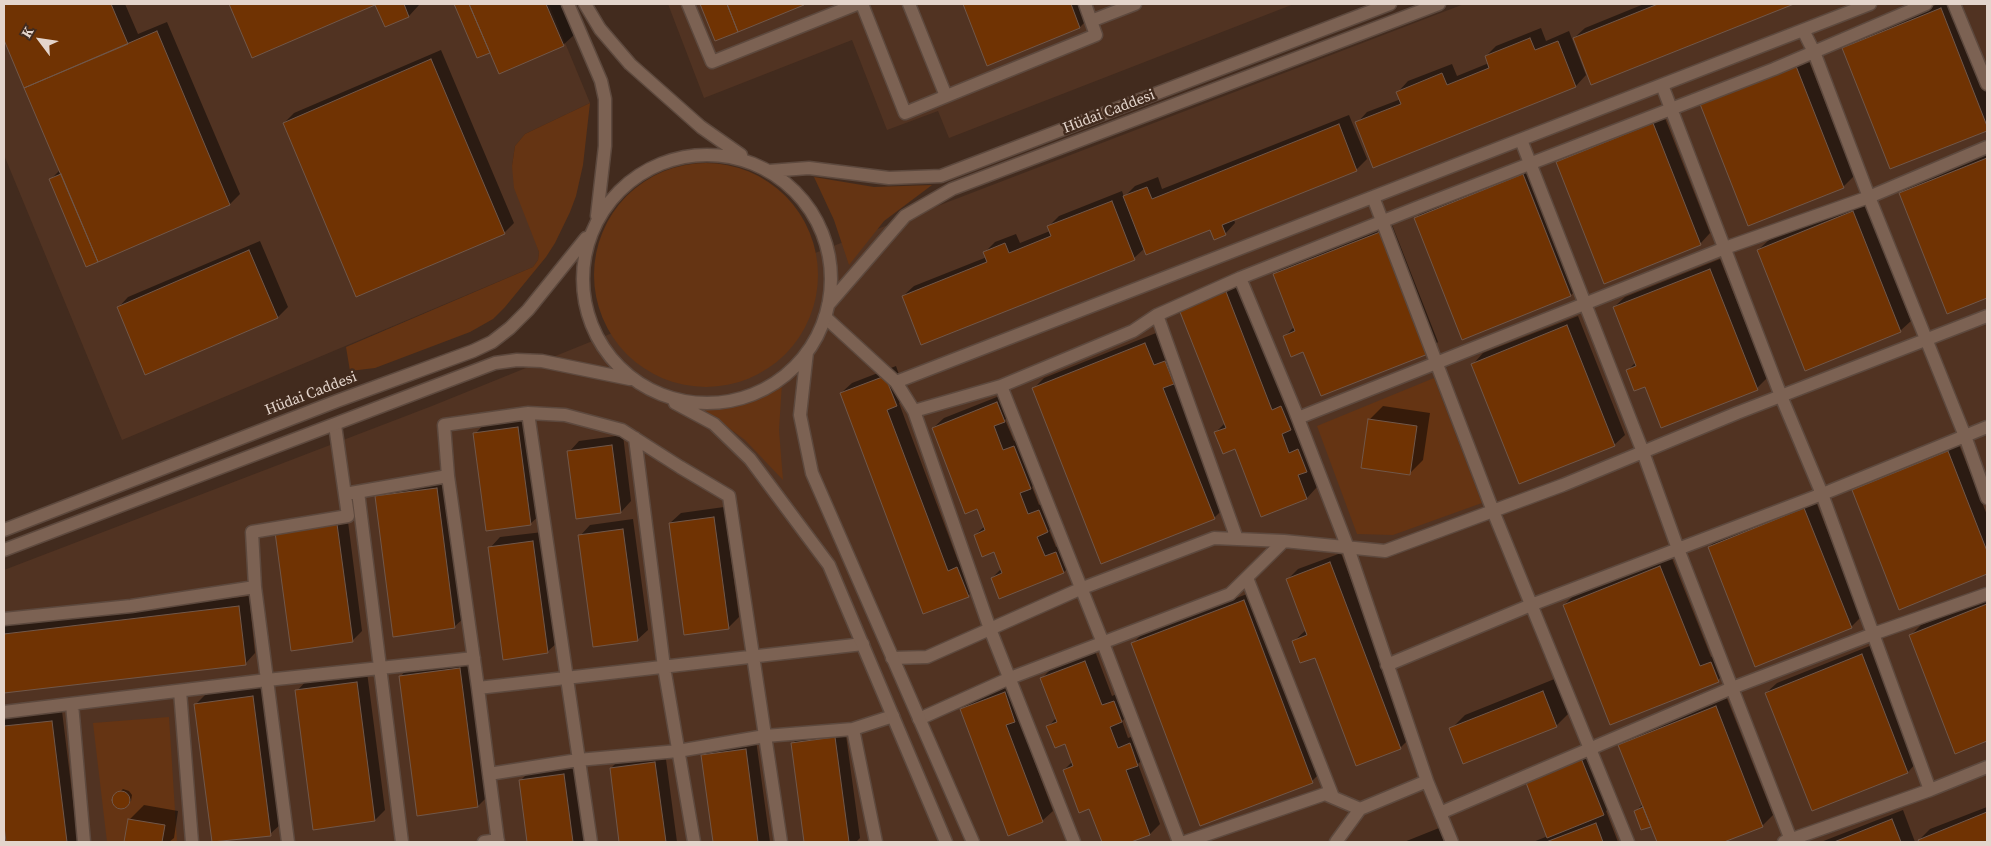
<!DOCTYPE html>
<meta charset="utf-8">
<style>
body{margin:0}
#map{position:relative;width:1991px;height:846px;overflow:hidden;background:#422b1e;font-family:"Source Serif 4",serif}
canvas{display:block}
.frame{position:absolute;inset:0;border:5px solid #e4d5cc;pointer-events:none}
.north{position:absolute;left:15px;top:15px;width:50px;height:50px;-webkit-text-stroke:4px #422b1e;paint-order:stroke;rotate:301deg;font-size:14px;font-weight:700;line-height:20px;text-align:center;color:#e4d5cc}
.north::after{content:'';display:block;margin:auto;width:18px;height:22px;background:#e4d5cc;clip-path:polygon(50% 0,100% 100%,50% 72%,0 100%)}
</style>
<div id="map">
<canvas width="1991" height="846"></canvas>
<div class="frame"></div>
<div class="north">K</div>
</div>
<script>
const c = document.querySelector('canvas').getContext('2d');
c.lineJoin = 'round';
function fillPath(path, color) { c.fillStyle = color; c.fill(path, 'evenodd'); }
const poly = rows => new Path2D(rows.map(r => 'M' + r).join(''));
function stroke(path, color, width, dash) { c.strokeStyle = color; c.lineWidth = width; c.lineCap = dash ? 'butt' : 'round'; c.setLineDash(dash || []); c.stroke(path); }
function label(font, color, halo, rows, align = 'center') {
  c.font = font + ' "Source Serif 4",serif'; c.lineWidth = 5; c.setLineDash([]); c.textBaseline = 'middle'; c.strokeStyle = halo; c.fillStyle = color; for (const [text, x, y, turn = 0] of rows) {
    c.save(); c.translate(x, y); c.rotate((+turn || 0) * Math.PI / 180); c.textAlign = isNaN(turn) ? turn : align; if (halo) c.strokeText(text, 0, 0); c.fillText(text, 0, 0); c.restore();
  }
}
fillPath(poly([
 [4,4,549,4,590,103,525,134,515,146,512,166,539,252,538,260,533,267,122,440,4,155],
 [668,4,1294,4,949,138,938,111,887,130,852,40,704,98],
 [1464,4,1987,4,1987,842,4,842,4,570,432,406,716,291]
]), '#513322');
fillPath(poly([
 [590,103,583,165,576,196,570,212,555,243,546,257,505,307,493,319,470,332,375,368,350,371,346,347,533,267,538,260,539,252,514,188,512,166,515,146,525,134],
 '594 275a112 112 0 1 1 224 0a112 112 0 1 1-224 0Z',
 [814,177,874,187,932,185,884,221,849,265,834,220],
 [1434,378,1482,503,1393,535,1357,534,1317,426],
 [782,383,779,430,783,480,745,440,702,408,742,402],
 [169,717,177,842,107,842,93,723]
]), '#653413');
fillPath(poly([
 [4,4,125,4,138,34,167,22,240,194,230,204,51,179,60,170,4,37],
 [230,4,376,4,253,57],
 [376,4,418,4,419,5,409,16,385,26],
 [455,4,561,4,574,35,563,45,491,51,478,57],
 [702,4,804,4,716,39],
 [964,4,1085,4,1090,17,1080,27,988,64],
 [1644,4,1791,4,1592,83,1574,38,1585,28],
 [1938,4,1953,4,1987,90,1987,129,1891,168,1843,48,1854,37],
 [1541,28,1546,41,1569,31,1586,75,1576,86,1374,166,1357,123,1367,112,1401,99,1398,92,1408,81,1452,64,1457,76,1489,63,1486,56,1496,46],
 [441,50,514,223,504,233,284,123,294,113],
 [1807,56,1854,176,1843,187,1712,94],
 [1663,113,1710,233,1700,244,1557,162,1568,152],
 [1349,115,1367,159,1356,170,1234,219,1235,223,1225,234,1211,228,1145,248,1134,258,903,296,914,286,987,257,985,252,995,242,1016,234,1020,243,1050,231,1048,227,1059,216,1122,191,1124,197,1135,186,1158,177,1162,189],
 [1987,153,1987,296,1948,312,1901,193,1911,183],
 [1534,165,1581,285,1571,295,1463,338,1416,218,1426,208],
 [1864,202,1911,321,1900,331,1758,250,1769,240],
 [1391,222,1438,342,1427,353,1304,350,1285,336,1295,326,1274,275,1285,264],
 [260,241,288,307,278,317,118,308,128,297],
 [1720,259,1767,378,1757,388,1645,385,1628,370,1636,362,1614,307,1625,297],
 [1235,279,1283,400,1292,396,1301,419,1293,426,1300,443,1309,440,1317,460,1310,468,1317,487,1307,498,1262,515,1235,448,1215,433,1225,423,1180,308],
 [1578,316,1625,435,1614,445,1473,364,1483,353],
 [1156,333,1165,356,1176,351,1184,372,1175,381,1224,508,1214,518,1034,388,1044,378],
 [896,366,906,395,899,403,958,561,968,557,978,585,968,596,924,613,841,393,852,383],
 [1007,393,1014,410,1005,420,1014,441,1025,436,1041,477,1032,487,1039,505,1050,500,1058,521,1049,530,1056,547,1066,543,1074,562,1064,572,992,578,1001,569,994,551,975,535,985,526,977,508,933,428,944,418],
 [1383,406,1430,413,1423,460,1409,474,1369,420],
 [528,418,541,514,530,524,475,434,485,423],
 [623,435,631,501,621,512,569,452,579,441],
 [1958,442,1987,515,1987,573,1900,608,1853,490,1863,480],
 [447,478,465,617,454,627,376,496,387,486],
 [1815,499,1861,617,1851,627,1709,547,1719,537],
 [724,507,739,617,728,628,670,523,681,513],
 [347,514,362,631,352,641,287,522],
 [633,519,648,630,637,640,580,536,590,525],
 [543,532,558,642,547,652,490,548,500,537],
 [1341,553,1410,738,1400,748,1316,656,1294,641,1306,630,1287,580,1298,569],
 [1671,556,1711,657,1721,652,1728,670,1718,680,1564,605,1575,594],
 [1255,591,1322,771,1312,781,1133,643,1143,633],
 [249,596,255,653,245,664,4,692,4,626],
 [1987,599,1987,740,1956,752,1910,636,1921,625],
 [1872,645,1918,761,1908,772,1812,810,1766,693,1777,683],
 [1095,651,1112,696,1124,691,1132,711,1122,721,1128,738,1140,734,1148,754,1138,764,1160,824,1150,834,1128,842,1103,842,1090,807,1064,770,1073,761,1066,743,1048,727,1056,718,1042,678,1052,668],
 [470,658,488,796,478,806,400,677,410,666],
 [367,672,385,810,375,820,297,691,307,680],
 [1557,678,1570,712,1556,726,1451,729,1465,715],
 [1015,683,1025,710,1018,718,1053,811,1042,821,962,709,972,699],
 [263,686,281,824,270,834,214,842,196,704,206,694],
 [1726,696,1773,815,1763,825,1721,842,1658,842,1651,825,1636,811,1643,804,1620,745,1630,735],
 [62,711,78,842,7,842,4,816,4,718],
 [845,728,860,838,856,842,805,842,792,744,803,733],
 [756,740,770,842,714,842,702,756,713,745],
 [1591,748,1613,804,1606,811,1618,842,1533,842,1548,836,1526,780],
 [665,752,677,842,621,842,611,768,621,758],
 [574,764,584,842,528,842,520,781,531,770],
 [123,789,129,791,132,795,131,801,122,807,117,806,114,802,115,796],
 [144,805,178,811,174,838,169,842,126,842,130,819],
 [1987,807,1987,842,1920,842,1919,840,1930,829],
 [1903,810,1915,842,1821,842],
 [1439,828,1444,842,1404,842]
]), '#0007');
const building = poly([
 [4,4,111,4,128,44,24,88,4,40,4,4],
 [229,4,404,4,409,17,385,27,375,5,252,58,229,4],
 [454,4,469,4,490,53,477,58,454,4],
 [469,4,546,4,564,46,499,74,469,4],
 [700,4,727,4,738,32,715,41,700,4],
 [727,4,803,4,804,5,738,32,727,4],
 [963,4,1071,4,1080,28,987,66,963,4],
 [1658,4,1794,4,1591,85,1573,38,1658,4],
 [1941,8,1987,126,1987,131,1890,169,1842,48,1941,8],
 [157,31,230,205,98,262,24,88,157,31],
 [1530,38,1535,50,1558,41,1576,87,1373,168,1355,122,1401,104,1396,92,1442,73,1447,85,1489,68,1485,56,1530,38],
 [431,59,505,234,356,297,283,123,431,59],
 [1796,66,1844,188,1748,226,1700,104,1796,66],
 [1653,123,1701,245,1604,284,1556,162,1653,123],
 [1339,124,1357,171,1222,225,1226,235,1214,240,1210,230,1146,255,1123,196,1147,187,1152,199,1339,124],
 [1987,158,1987,298,1947,314,1899,193,1987,158],
 [61,174,98,262,86,267,49,179,61,174],
 [1523,174,1571,296,1462,340,1414,218,1523,174],
 [1112,201,1135,260,921,345,902,296,987,262,983,252,1005,243,1009,253,1051,236,1047,226,1112,201],
 [1853,211,1901,332,1805,371,1757,250,1853,211],
 [1380,232,1428,354,1321,396,1303,352,1291,357,1283,336,1295,331,1273,274,1380,232],
 [249,250,278,318,145,375,117,307,249,250],
 [1710,269,1758,390,1661,428,1645,387,1634,391,1626,370,1636,366,1613,307,1710,269],
 [1225,289,1272,410,1281,406,1291,430,1282,434,1289,453,1298,449,1307,472,1298,475,1307,499,1261,517,1235,449,1223,454,1214,432,1226,428,1178,307,1225,289],
 [1567,325,1615,446,1519,484,1471,364,1567,325],
 [1145,343,1154,365,1165,361,1174,384,1163,388,1215,519,1101,564,1032,388,1145,343],
 [885,376,897,406,887,410,948,571,957,567,969,597,923,614,840,393,885,376],
 [997,402,1005,422,994,426,1003,450,1014,446,1031,489,1020,493,1028,514,1039,510,1048,532,1037,537,1045,556,1056,552,1064,573,999,599,991,578,1002,573,994,552,982,557,974,535,985,530,977,509,965,514,932,428,997,402],
 [1368,419,1417,426,1410,475,1361,468,1368,419],
 [518,427,531,525,486,531,473,433,518,427],
 [612,445,621,513,576,519,567,451,612,445],
 [1948,451,1987,551,1987,574,1899,610,1852,490,1948,451],
 [437,488,455,628,393,637,375,496,437,488],
 [1804,508,1852,628,1755,667,1708,547,1804,508],
 [714,517,729,629,684,635,669,523,714,517],
 [337,524,353,642,291,651,275,532,337,524],
 [623,529,638,641,593,647,578,535,623,529],
 [533,541,548,653,503,660,488,547,533,541],
 [1330,562,1401,749,1356,766,1315,658,1300,663,1292,641,1307,635,1286,579,1330,562],
 [1660,566,1700,666,1711,662,1719,682,1610,725,1563,605,1660,566],
 [1244,600,1313,783,1200,826,1131,643,1244,600],
 [1987,604,1987,741,1955,754,1909,635,1987,604],
 [239,606,246,665,4,693,4,634,239,606],
 [1862,654,1908,773,1812,811,1765,693,1862,654],
 [1085,661,1102,705,1114,701,1122,722,1110,727,1118,748,1130,743,1138,766,1126,770,1150,835,1131,842,1102,842,1089,809,1079,813,1063,770,1073,766,1065,744,1055,748,1046,726,1057,722,1040,678,1085,661],
 [460,668,478,807,417,816,399,676,460,668],
 [357,682,375,821,313,830,295,690,357,682],
 [1543,691,1557,727,1463,764,1449,728,1543,691],
 [1005,692,1015,722,1006,725,1043,822,1008,836,960,709,1005,692],
 [253,696,271,836,212,842,194,704,253,696],
 [1716,706,1763,827,1724,842,1657,842,1618,745,1716,706],
 [52,721,67,842,6,842,4,826,4,726,52,721],
 [835,737,849,842,804,842,791,743,835,737],
 [746,749,758,842,713,842,701,755,746,749],
 [1581,758,1604,815,1547,838,1525,780,1581,758],
 [655,762,666,842,619,842,610,768,655,762],
 [564,774,573,842,527,842,519,780,564,774],
 '112 800a9 9 0 1 1 18 0a9 9 0 1 1-18 0Z',
 [1643,807,1651,827,1641,830,1634,811,1643,807],
 [1987,812,1987,842,1919,842,1918,840,1987,812],
 [128,819,165,825,162,842,124,842,128,819],
 [1892,819,1901,842,1834,842,1892,819],
 [1596,823,1603,842,1546,842,1596,823]
]);
fillPath(building, '#703303');
stroke(building, '#715749', 1);
const street = poly([
 [688,4,712,62,857,4],
 [862,4,905,113,1096,35,1091,21,1135,4],
 [909,4,946,96],
 [1085,4,1091,21],
 [1954,4,1987,84],
 [1803,30,1814,52,1869,197,1965,436,1987,498],
 [1662,85,1781,396,1822,494,1930,790,1784,842],
 [1521,140,1643,452,1678,549,1791,840],
 [1373,197,1493,511,1628,842],
 [1157,315,1237,539],
 [825,317,896,382,914,411,990,629,1074,842],
 [896,382,1870,4],
 [1001,386,1103,643,1179,842],
 [914,411,1001,386,1133,331,1157,315,1240,278,1416,208,1774,69,1926,4],
 [528,413,591,842],
 [1298,418,1725,248,1869,197,1987,147],
 [635,438,664,667,694,842],
 [448,476,478,688,863,644],
 [358,492,402,842],
 [345,494,448,476,444,425,528,413,565,415,622,430,680,467,729,496,781,842],
 [1247,578,1333,797],
 [255,587,288,842],
 [4,619,131,606,255,587,252,532,348,516,335,425],
 [892,658,927,657,1080,589,1214,538,1284,541,1385,551,1563,485,1737,413,1987,316],
 [1387,665,1531,605,1830,491,1987,427],
 [478,688,489,774],
 [180,691,192,842],
 [72,704,84,842],
 [4,712,267,680,474,658],
 [919,719,1010,678,1230,594,1284,541],
 [1427,781,1452,842],
 [1930,790,1987,767],
 [1440,813,1732,688,1873,634,1987,594],
 [484,842,498,840],
 [498,842,489,774,578,760,678,751,765,736,853,729],
 [876,842,853,729,893,716],
 [1185,842,1325,794,1360,809,1427,781,1348,548,1294,408,1240,278],
 [1336,842,1360,809]
]);
const secondary = poly([
 [568,4,601,81,605,99,605,146,597,216],
 [585,4,600,29,630,64,701,127,741,155],
 '583 279a124 124 0 1 1 248 0a124 124 0 1 1-248 0Z',
 [769,171,809,168,889,178,941,176,1390,4],
 [828,305,905,216,952,189,1439,4],
 [807,352,800,415,812,473,973,842],
 [675,403,714,424,750,459,829,565,946,842],
 [4,530,337,401,473,351,492,342,510,328,528,310,586,238],
 [4,550,495,363,517,360,542,361,630,379]
]);
stroke(street, '#5d493e', 15);
stroke(secondary, '#5d493e', 15);
stroke(street, '#7c6253', 12);
stroke(secondary, '#7c6253', 12);
label('15px', '#e4d5cc', '#422b1e', [
 ["Hüdai Caddesi",1109,112,-21],
 ["Hüdai Caddesi",311,394,-21]
]);
</script>
